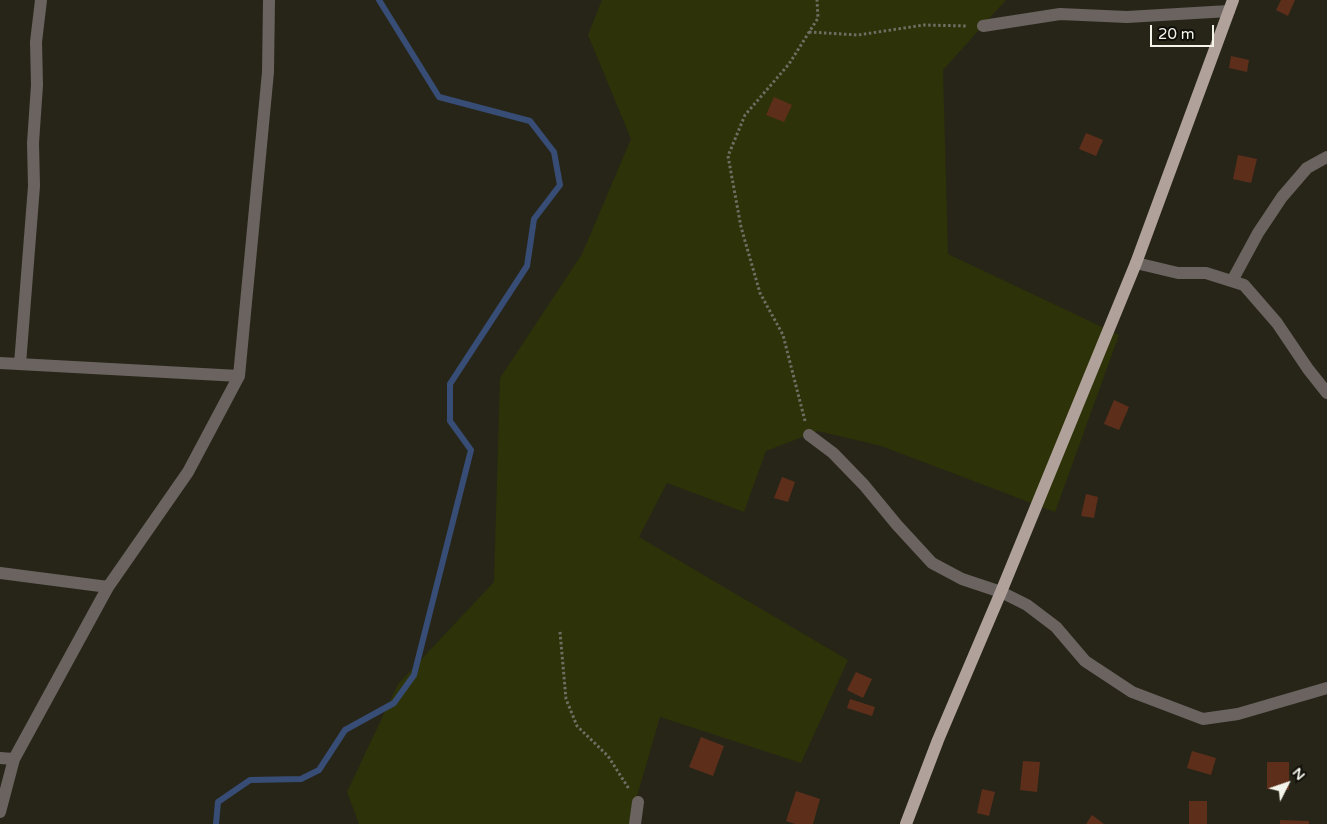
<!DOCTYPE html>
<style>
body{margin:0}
#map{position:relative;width:1327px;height:824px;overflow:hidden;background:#272518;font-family:"Varela Round",sans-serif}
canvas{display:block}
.north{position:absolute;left:1262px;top:759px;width:50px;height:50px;-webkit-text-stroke:4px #0f0e08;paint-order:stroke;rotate:49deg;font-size:14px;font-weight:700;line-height:20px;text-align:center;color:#f5f4eb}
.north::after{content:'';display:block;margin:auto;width:18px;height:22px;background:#f5f4eb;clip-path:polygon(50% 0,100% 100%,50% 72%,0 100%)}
.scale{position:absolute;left:1150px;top:25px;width:64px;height:22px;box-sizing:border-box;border:2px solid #f5f4eb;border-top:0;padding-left:6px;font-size:15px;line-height:18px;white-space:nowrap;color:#f5f4eb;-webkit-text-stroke:4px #0f0e08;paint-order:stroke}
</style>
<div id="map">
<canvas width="1327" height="824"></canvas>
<div class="north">N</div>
<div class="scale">20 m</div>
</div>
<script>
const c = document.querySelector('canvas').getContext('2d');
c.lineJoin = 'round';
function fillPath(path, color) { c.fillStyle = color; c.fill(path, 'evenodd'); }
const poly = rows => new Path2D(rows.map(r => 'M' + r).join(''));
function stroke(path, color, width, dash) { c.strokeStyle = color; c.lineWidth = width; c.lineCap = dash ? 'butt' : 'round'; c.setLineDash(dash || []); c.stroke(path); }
fillPath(poly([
 [602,0,1006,0,943,70,948,254,1119,335,1055,512,881,446,818,431,766,451,744,512,667,483,639,537,848,660,801,763,660,717,629,824,359,824,347,792,398,684,494,582,500,378,582,254,631,139,588,35]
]), '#2d3209');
stroke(poly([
 [216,824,218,802,250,780,301,779,319,770,345,730,394,703,414,675,471,450,450,421,450,384,527,266,534,219,560,185,554,152,530,121,439,97,379,0]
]), '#384d76', 6);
fillPath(poly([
 [1281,0,1295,0,1288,16,1276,10],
 [1231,56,1249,60,1247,72,1229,68],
 [774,97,792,105,784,122,766,115],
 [1086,133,1103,140,1096,156,1079,149],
 [1238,155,1257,159,1251,183,1233,179],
 [1114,400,1129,407,1119,430,1104,424],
 [782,477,795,482,788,502,774,498],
 [1086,494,1098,497,1094,518,1081,516],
 [856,672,872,679,863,698,847,690],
 [850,699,875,707,872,716,847,708],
 [701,737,724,746,713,776,689,767],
 [1192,751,1216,758,1211,775,1187,768],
 [1023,761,1040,762,1037,792,1020,790],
 [1267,762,1289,762,1289,790,1267,789],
 [982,789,995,792,989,816,977,813],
 [796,791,820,799,813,824,795,824,786,821],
 [1189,801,1207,801,1207,824,1189,824],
 [1092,815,1104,824,1086,824],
 [1280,820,1309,821,1309,824,1280,824]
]), '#5d2f1b');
stroke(poly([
 [809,32,858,35,924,25,968,26],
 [805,421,783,335,760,293,741,227,728,156,745,115,789,64,818,18,817,0],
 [560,632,566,699,577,726,608,756,629,789]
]), '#6f6e62', 3, [2.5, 2.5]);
stroke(poly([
 [983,26,1060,14,1127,17,1229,11],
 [1136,263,1178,273,1206,273,1244,285,1277,323,1308,369,1327,393],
 [1232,281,1258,233,1282,197,1307,168,1327,157],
 [0,363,239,376],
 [20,364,34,186,33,143,37,85,36,42,41,0],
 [809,435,833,453,864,485,897,525,932,563,962,579,1001,592,1027,605,1056,627,1085,661,1132,692,1203,719,1238,714,1327,688],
 [0,573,108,587],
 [0,758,14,759],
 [0,812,14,759,108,587,188,472,239,376,268,72,269,0],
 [635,824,638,802]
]), '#6a6360', 12);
stroke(poly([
 [906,824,938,740,1001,592,1136,263,1233,0]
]), '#b0a29a', 12);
</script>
